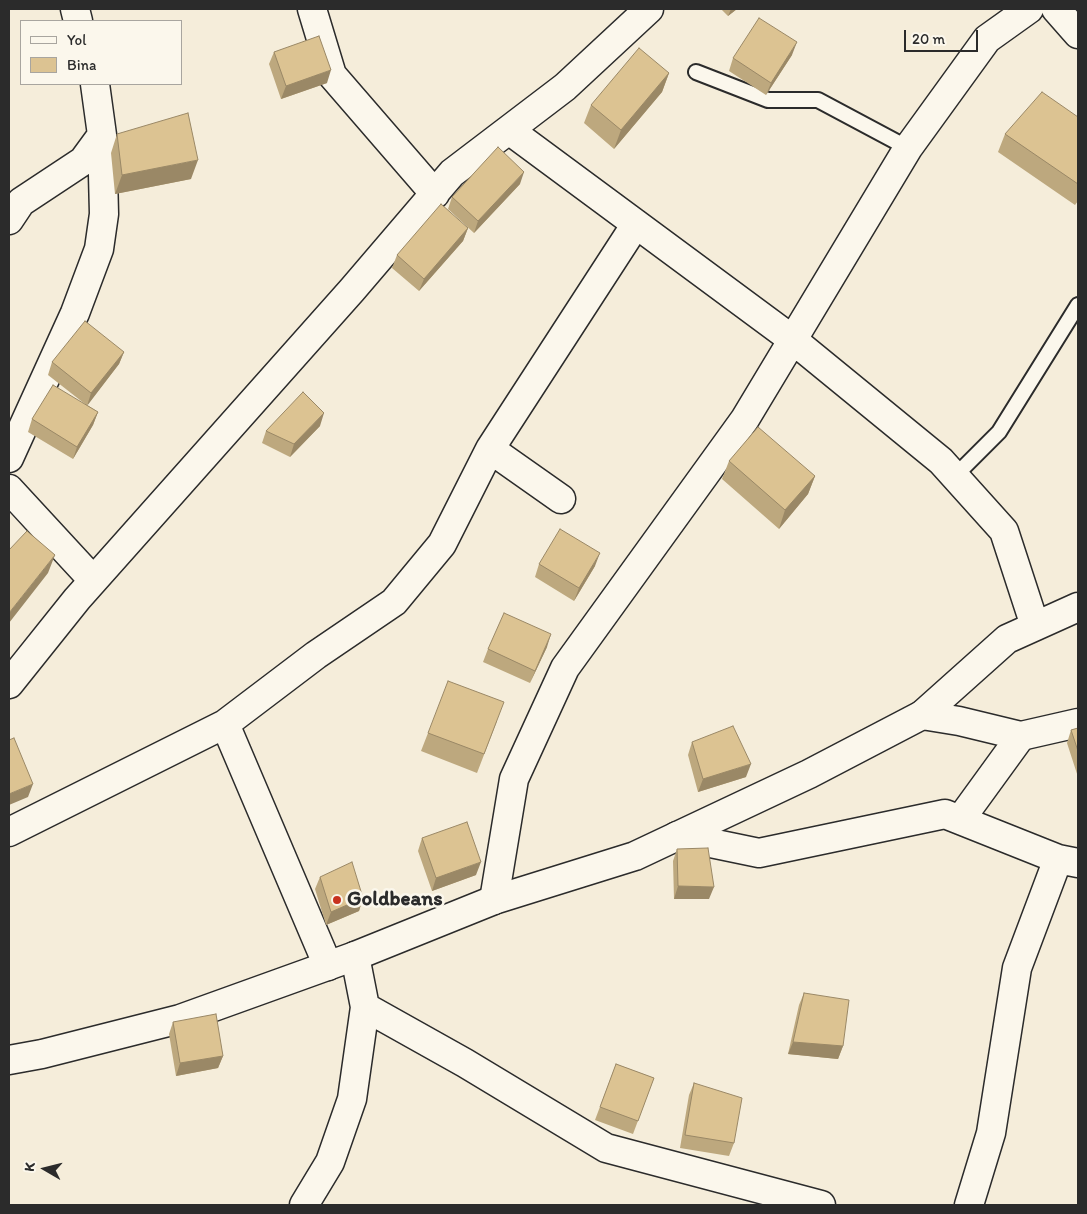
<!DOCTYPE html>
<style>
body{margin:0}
#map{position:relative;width:1087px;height:1214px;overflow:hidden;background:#f5edda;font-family:Itim,sans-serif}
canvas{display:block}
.frame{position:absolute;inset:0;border:10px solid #2b2b2b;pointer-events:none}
.legend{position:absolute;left:20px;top:20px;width:162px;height:65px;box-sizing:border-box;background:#fbf7ec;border:1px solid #a8a59f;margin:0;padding:6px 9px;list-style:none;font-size:15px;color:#2b2b2b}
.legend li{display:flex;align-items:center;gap:10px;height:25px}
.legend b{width:25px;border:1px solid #a8a59f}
.north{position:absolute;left:20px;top:1144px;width:50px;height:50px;-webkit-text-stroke:4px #fbf7ec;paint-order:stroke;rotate:278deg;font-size:14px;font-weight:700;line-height:20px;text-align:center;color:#2b2b2b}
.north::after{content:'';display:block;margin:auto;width:18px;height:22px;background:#2b2b2b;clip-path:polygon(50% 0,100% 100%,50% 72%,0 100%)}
.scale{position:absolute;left:904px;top:30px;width:74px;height:22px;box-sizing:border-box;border:2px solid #2b2b2b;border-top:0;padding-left:6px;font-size:15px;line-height:18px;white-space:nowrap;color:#2b2b2b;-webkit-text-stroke:4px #fbf7ec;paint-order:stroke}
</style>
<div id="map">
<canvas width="1087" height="1214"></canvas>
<div class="frame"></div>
<ul class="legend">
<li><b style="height:6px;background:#fbf7ec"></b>Yol</li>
<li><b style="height:14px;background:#dcc392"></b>Bina</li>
</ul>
<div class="north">K</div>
<div class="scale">20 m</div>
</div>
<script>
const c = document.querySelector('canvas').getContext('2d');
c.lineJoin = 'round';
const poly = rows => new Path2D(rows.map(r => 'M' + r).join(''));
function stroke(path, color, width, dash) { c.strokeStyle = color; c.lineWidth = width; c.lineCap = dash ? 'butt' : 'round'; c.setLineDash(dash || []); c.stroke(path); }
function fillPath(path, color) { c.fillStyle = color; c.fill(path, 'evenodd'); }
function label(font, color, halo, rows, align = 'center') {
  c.font = font + ' Itim,sans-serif'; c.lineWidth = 5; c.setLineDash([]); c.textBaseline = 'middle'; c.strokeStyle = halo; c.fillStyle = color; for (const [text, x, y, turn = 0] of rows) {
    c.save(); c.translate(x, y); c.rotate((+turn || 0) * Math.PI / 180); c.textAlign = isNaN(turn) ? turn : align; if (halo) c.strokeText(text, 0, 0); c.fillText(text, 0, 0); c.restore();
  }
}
const service = poly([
 [696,72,768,100,818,100,908,148],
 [955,476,999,432,1078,305]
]);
const minor = poly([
 [75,9,78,21],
 [312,9,332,75,435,194],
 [1056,9,1078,34],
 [509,130,793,340,941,461,1004,531,1035,626],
 [9,220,21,202,83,161,102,135,95,84],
 [9,458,75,313,99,249,104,214,102,135],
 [9,489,93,580],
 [561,499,490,449,636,224],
 [9,684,77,599,352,290,452,173,565,87,649,9],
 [922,715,1007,639,1078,607],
 [225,724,316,655,394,602,442,544,490,449],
 [960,820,1021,736],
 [9,832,225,724,328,966],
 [677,836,759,853,945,814,1058,859,1078,863],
 [494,900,514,779,565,668,745,419,908,148,987,39,1029,9],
 [365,1007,465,1063,606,1148,821,1205],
 [304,1205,330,1162,352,1099,365,1007,355,956],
 [969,1205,991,1133,1017,968,1058,859]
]);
const tertiary = poly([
 [9,1060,42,1054,180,1019,355,956,494,900,635,856,809,774,922,715,959,721,1021,736,1078,723]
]);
stroke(service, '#2b2b2b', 18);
stroke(minor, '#2b2b2b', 31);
stroke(tertiary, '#2b2b2b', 31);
stroke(service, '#fbf7ec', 14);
stroke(minor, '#fbf7ec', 28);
stroke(tertiary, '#fbf7ec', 28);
fillPath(poly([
 [721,9,737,9,728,16],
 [274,52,327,83,281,99,269,64],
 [792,55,766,95,729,71,733,58],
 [669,73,662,92,614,149,584,123,591,105],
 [1078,117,1078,201,1075,205,998,152,1005,134],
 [117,134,191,179,115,194,111,153],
 [520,184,474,233,448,209,452,197],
 [468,228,463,241,419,291,392,268,397,255],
 [124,352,119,364,87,405,98,412,93,425,73,459,28,432,32,419,85,404,48,375,52,362],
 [320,426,290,457,262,443,266,431],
 [729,461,815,476,808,494,779,529,722,479],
 [539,564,595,566,574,601,535,577],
 [547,647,530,683,483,662,488,649],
 [497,721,477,773,421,751,428,733],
 [1078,728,1078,777,1067,743,1071,730],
 [692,742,746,777,698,792,688,755],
 [422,838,476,875,432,891,418,851],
 [677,849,709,899,674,899,673,861],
 [320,877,363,898,359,911,326,925,315,889],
 [804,993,843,1046,838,1059,788,1054,799,1005],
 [173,1022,223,1056,218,1068,176,1076,169,1034],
 [616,1064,654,1078,633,1134,595,1120],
 [694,1083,734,1143,729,1156,680,1148,689,1095]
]), '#bda87e');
fillPath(poly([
 [731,9,737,9,728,16],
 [797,42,792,55,766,95,771,83],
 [331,70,327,83,281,99,286,86],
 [669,73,662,92,614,149,621,130],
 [198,160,191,179,115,194,122,175],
 [524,172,520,184,474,233,478,221],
 [468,228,463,241,419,291,424,279],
 [124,352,119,364,87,406,91,393],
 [98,412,93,425,73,459,77,447],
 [324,413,320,426,290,457,294,444],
 [815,476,808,494,779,529,785,510],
 [600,553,595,566,574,601,579,588],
 [55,555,48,573,9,623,9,613],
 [551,634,547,647,530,683,535,671],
 [751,764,746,777,698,792,703,779],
 [33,784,28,797,9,805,9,794],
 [481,862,476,875,432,891,436,878],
 [678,886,714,887,709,899,674,899],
 [363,898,359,911,326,925,331,912],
 [793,1042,843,1046,838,1059,788,1054],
 [223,1056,218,1068,176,1076,180,1063]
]), '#9a8866');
const building = poly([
 [759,18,797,42,771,83,733,58,759,18],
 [319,36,331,70,286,86,274,52,319,36],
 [639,48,669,73,621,130,591,105,639,48],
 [1042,92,1078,117,1078,184,1005,134,1042,92],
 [188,113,198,160,122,175,117,134,188,113],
 [498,147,524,172,478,221,452,197,498,147],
 [441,204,468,228,424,279,397,255,441,204],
 [85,321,124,352,91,393,52,362,85,321],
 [53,385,98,412,77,447,32,419,53,385],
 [303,392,324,413,294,444,266,431,303,392],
 [758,427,815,476,785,510,729,461,758,427],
 [560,529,600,553,579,588,539,564,560,529],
 [27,531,55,555,9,613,9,550,27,531],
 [504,613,551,634,535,671,488,649,504,613],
 [448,681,504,702,484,754,428,733,448,681],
 [733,726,751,764,703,779,692,742,733,726],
 [1078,728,1078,751,1071,730,1078,728],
 [14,738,33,784,9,794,9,740,14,738],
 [467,822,481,862,436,878,422,838,467,822],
 [708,848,714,887,678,886,677,849,708,848],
 [352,862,363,898,331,912,320,877,352,862],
 [804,993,849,1000,843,1046,793,1042,804,993],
 [216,1014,223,1056,180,1063,173,1022,216,1014],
 [616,1064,654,1078,638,1121,600,1107,616,1064],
 [694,1083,742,1098,734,1143,685,1135,694,1083]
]);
fillPath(building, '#dcc392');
stroke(building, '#9a8866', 1);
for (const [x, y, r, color] of [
 [337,900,5,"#c8321e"]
]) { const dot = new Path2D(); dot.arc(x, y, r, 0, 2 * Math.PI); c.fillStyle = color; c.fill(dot); stroke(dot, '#fbf7ec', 2); }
label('bold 21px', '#2b2b2b', '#fbf7ec', [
 ["Goldbeans",347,900]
], 'left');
</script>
